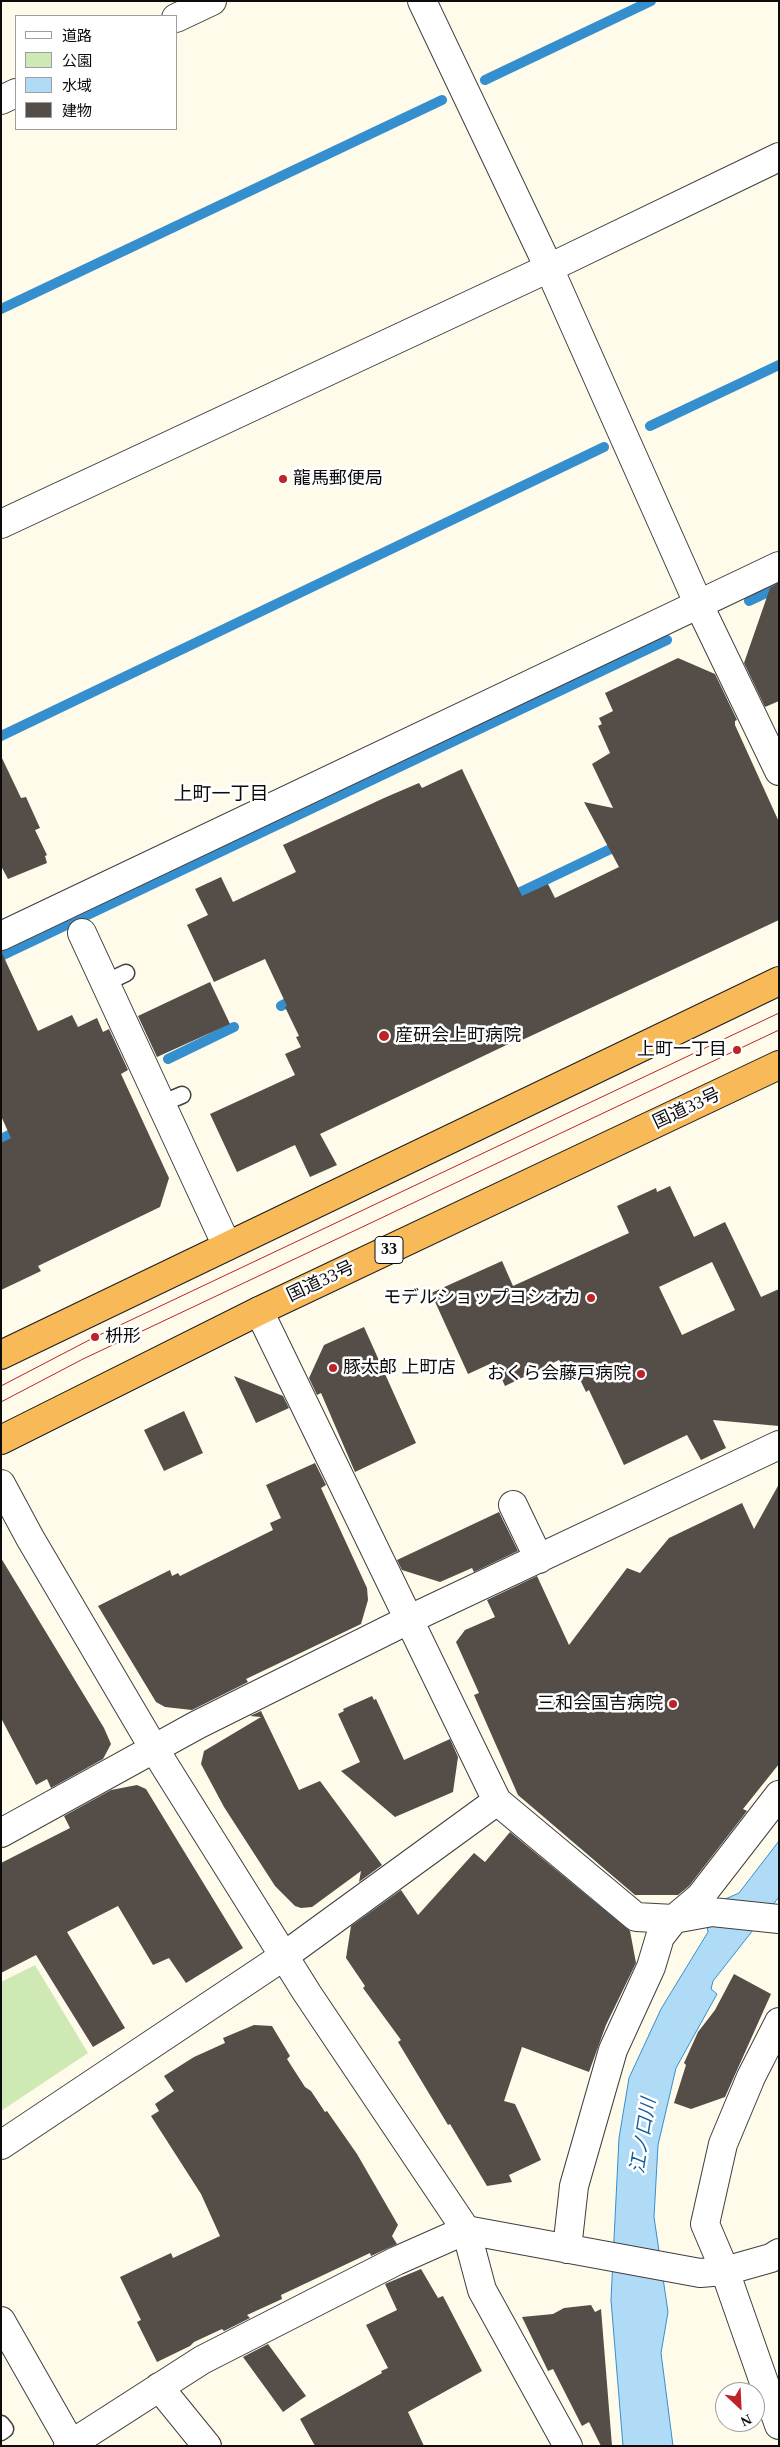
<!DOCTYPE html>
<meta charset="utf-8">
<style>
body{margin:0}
#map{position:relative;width:780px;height:2447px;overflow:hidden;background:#fffbea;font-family:"Times New Roman","Noto Sans JP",serif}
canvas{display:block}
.frame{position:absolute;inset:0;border:2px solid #0c0c0c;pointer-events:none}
.legend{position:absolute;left:15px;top:15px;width:162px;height:115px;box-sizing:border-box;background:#fff;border:1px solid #9e9e9e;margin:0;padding:6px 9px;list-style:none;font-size:15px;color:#0c0c0c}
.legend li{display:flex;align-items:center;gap:10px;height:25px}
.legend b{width:25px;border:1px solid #9e9e9e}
.north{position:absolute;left:715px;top:2382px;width:50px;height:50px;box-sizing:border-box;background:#fff;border:1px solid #9e9e9e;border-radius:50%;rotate:155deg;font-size:14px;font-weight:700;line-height:20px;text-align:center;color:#0c0c0c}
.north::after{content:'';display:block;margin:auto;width:18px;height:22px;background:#bd2328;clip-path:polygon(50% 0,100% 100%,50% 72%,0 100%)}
</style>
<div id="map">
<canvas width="780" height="2447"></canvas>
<div class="frame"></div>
<ul class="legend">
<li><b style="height:6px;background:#fff"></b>道路</li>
<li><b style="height:14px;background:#cfe9b4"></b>公園</li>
<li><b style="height:14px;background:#afdbf7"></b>水域</li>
<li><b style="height:14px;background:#544d48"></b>建物</li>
</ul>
<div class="north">N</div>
</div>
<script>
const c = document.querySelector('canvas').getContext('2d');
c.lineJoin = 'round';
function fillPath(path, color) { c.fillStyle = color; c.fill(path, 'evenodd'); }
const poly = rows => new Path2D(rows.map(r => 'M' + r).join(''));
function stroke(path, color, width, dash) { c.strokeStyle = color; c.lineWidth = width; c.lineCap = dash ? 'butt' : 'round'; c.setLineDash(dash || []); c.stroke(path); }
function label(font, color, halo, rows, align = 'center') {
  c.font = font + ' "Times New Roman","Noto Sans JP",serif'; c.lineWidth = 5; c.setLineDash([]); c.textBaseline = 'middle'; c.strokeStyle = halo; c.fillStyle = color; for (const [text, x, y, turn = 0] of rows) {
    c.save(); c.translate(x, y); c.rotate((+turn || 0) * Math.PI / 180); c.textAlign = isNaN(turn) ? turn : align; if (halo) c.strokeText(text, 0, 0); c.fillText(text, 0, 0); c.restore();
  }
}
fillPath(poly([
 [35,1965,88,2053,1,2111,1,1982]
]), '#cfe9b4');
const water = poly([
 [779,1841,779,1897,713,1981,711,1989,717,1994,676,2068,658,2145,654,2217,668,2312,661,2353,673,2446,623,2446,611,2300,619,2138,629,2078,661,2009,708,1932,707,1924,723,1900,739,1893,779,1841]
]);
fillPath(water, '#afdbf7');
stroke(water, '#358fcf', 1);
stroke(poly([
 [485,80,651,1],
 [1,309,442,100],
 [650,426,779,365],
 [749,601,779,587],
 [1,736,604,447],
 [510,897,621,844],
 [1,956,667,640],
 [281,1006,298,997],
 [168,1059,234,1027],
 [1,1139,21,1129]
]), '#358fcf', 10);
fillPath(poly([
 [779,583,779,701,765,707,744,663,770,588],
 [678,658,715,674,737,720,735,721,735,725,779,822,779,920,520,1041,519,1039,320,1134,337,1165,310,1177,295,1145,237,1172,210,1114,295,1075,285,1054,301,1047,296,1037,299,1036,285,1007,287,1006,265,959,214,982,187,925,208,915,195,889,221,877,233,902,296,872,283,845,384,798,419,783,422,788,462,769,522,896,548,884,555,898,619,867,584,802,613,808,592,764,610,753,598,726,602,724,599,718,613,711,605,693],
 [1,756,21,798,26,797,40,828,35,830,47,855,45,856,47,863,8,879,1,866],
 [1,951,38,1031,72,1015,78,1027,97,1018,103,1032,109,1029,128,1070,121,1074,169,1178,160,1207,38,1266,41,1271,1,1290,1,1143,11,1138,1,1116],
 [210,982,230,1024,157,1057,138,1016],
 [670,1186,694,1237,725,1222,761,1297,779,1289,779,1426,713,1420,726,1448,701,1460,687,1435,624,1465,589,1390,586,1392,571,1361,562,1365,559,1360,505,1386,494,1362,468,1374,431,1293,502,1261,513,1286,629,1233,617,1206,656,1188,657,1192],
 [712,1262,735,1310,682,1335,659,1287],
 [364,1327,416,1443,355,1472,321,1393,317,1395,309,1378,324,1345],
 [234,1376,283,1396,289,1408,256,1423],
 [184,1411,203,1453,164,1471,144,1430],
 [315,1463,326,1485,321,1488,367,1588,368,1600,361,1624,246,1679,248,1682,192,1710,165,1707,156,1702,98,1606,170,1570,172,1576,178,1573,180,1576,273,1530,270,1523,281,1518,266,1485],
 [779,1484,779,1764,743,1809,747,1811,689,1886,678,1895,635,1895,518,1795,474,1695,479,1693,456,1642,465,1630,495,1617,487,1600,537,1576,569,1645,627,1568,640,1573,669,1538,742,1503,754,1529],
 [499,1512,518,1551,474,1572,472,1568,440,1582,402,1570,397,1560],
 [1,1558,104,1728,111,1744,103,1759,51,1788,47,1779,36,1785,1,1718],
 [372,1696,374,1700,376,1699,404,1760,450,1739,458,1757,453,1792,395,1817,341,1771,360,1762,338,1714,344,1711,343,1709],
 [261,1711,299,1790,320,1781,382,1865,359,1882,361,1871,312,1907,301,1908,295,1906,275,1886,224,1807,201,1764,204,1751,261,1717,250,1716],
 [137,1785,146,1789,243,1948,186,1983,169,1958,153,1965,118,1906,67,1932,125,2028,93,2047,36,1955,1,1973,1,1863,70,1828,64,1816,111,1790],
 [510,1832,630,1931,636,1963,606,2025,589,2072,522,2047,504,2101,515,2104,541,2160,509,2175,512,2182,487,2186,450,2124,448,2125,398,2042,401,2040,363,1988,365,1986,346,1958,351,1926,401,1890,418,1915,474,1853,485,1862],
 [734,1974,771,1994,725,2097,691,2109,674,2103,686,2065,684,2063,698,2032,715,2010],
 [254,2025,272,2026,290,2056,287,2059,305,2087,311,2091,325,2112,327,2111,357,2154,398,2225,392,2236,397,2244,371,2256,370,2253,281,2295,282,2299,247,2315,250,2318,224,2331,222,2329,194,2342,190,2346,157,2362,137,2322,141,2320,120,2277,171,2253,173,2258,220,2236,201,2194,151,2116,159,2111,155,2104,174,2091,164,2076,194,2057,225,2043,223,2038],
 [421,2269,438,2298,443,2296,482,2371,408,2412,424,2446,315,2446,300,2419,382,2373,381,2371,388,2368,366,2325,397,2310,385,2284],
 [591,2305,595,2312,601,2309,612,2446,601,2446,589,2422,582,2426,553,2369,548,2371,522,2317,553,2314,564,2308],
 [268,2344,306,2396,283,2412,243,2357]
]), '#544d48');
const service = poly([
 [105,983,126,973],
 [161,1104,182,1095],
 [1,2424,5,2429,1,2432]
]);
const minor = poly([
 [422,1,549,268,698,603,779,771],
 [176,18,212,1],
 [1,100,16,93],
 [1,524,549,268,779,157],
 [82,933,227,1246],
 [1,936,779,566],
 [259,1311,497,1801,636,1917,674,1919,712,1912,779,1919],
 [513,1505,539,1559],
 [1,1833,197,1725,410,1619,779,1445],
 [284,1956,497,1801],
 [779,2022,751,2077,723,2144,705,2224,725,2271,779,2425],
 [567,2249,574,2186,613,2050,651,1967,660,1937,674,1919,700,1897,779,1795],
 [1,2321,71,2444],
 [159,2387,207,2446],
 [68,2446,202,2360,396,2261,466,2230,700,2273,725,2271,771,2258,779,2253]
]);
const tertiary = poly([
 [1,1484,30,1538,153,1747,307,1993,466,2230,482,2290,568,2446],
 [1,2145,284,1956]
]);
const trunk = poly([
 [1,1355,779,981],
 [1,1440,259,1311,779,1065]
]);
stroke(service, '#3f3f3f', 19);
stroke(minor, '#3f3f3f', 30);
stroke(tertiary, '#3f3f3f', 30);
stroke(trunk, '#1d1d1d', 30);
stroke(service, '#fff', 16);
stroke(minor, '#fff', 28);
stroke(tertiary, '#fff', 28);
stroke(trunk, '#f8ba58', 28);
stroke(poly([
 [1,1386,95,1337,779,1013],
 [1,1402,83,1359,779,1030]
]), '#bd2328', 1);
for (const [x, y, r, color] of [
 [283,479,5,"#bd2328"],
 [384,1036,6,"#bd2328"],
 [737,1050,5,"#bd2328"],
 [591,1298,5,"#bd2328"],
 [95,1337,5,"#bd2328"],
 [333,1368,5,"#bd2328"],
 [641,1374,5,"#bd2328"],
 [673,1704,5,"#bd2328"]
]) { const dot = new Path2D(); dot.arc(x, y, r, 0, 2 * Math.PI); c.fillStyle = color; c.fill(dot); stroke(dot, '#fff', 2); }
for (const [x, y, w] of [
 [389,1250,28]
]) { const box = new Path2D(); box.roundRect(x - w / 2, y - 13.5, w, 27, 4); c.fillStyle = '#fff'; c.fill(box); stroke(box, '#0c0c0c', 1); }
label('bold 16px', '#0c0c0c', null, [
 ["33",389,1250]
]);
label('18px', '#0c0c0c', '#fff', [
 ["龍馬郵便局",293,479],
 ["産研会上町病院",395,1036],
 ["上町一丁目",727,1050,"right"],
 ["モデルショップヨシオカ",581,1298,"right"],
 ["枡形",105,1337],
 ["豚太郎 上町店",343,1368],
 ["おくら会藤戸病院",631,1374,"right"],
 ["三和会国吉病院",663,1704,"right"]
], 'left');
label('18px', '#0c0c0c', '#fff', [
 ["国道33号",687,1109,-25],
 ["国道33号",321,1282,-25]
]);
label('19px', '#0c0c0c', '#fff', [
 ["上町一丁目",221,795]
]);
label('italic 19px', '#14609e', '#fff', [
 ["江ノ口川",644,2136,-81]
]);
</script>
